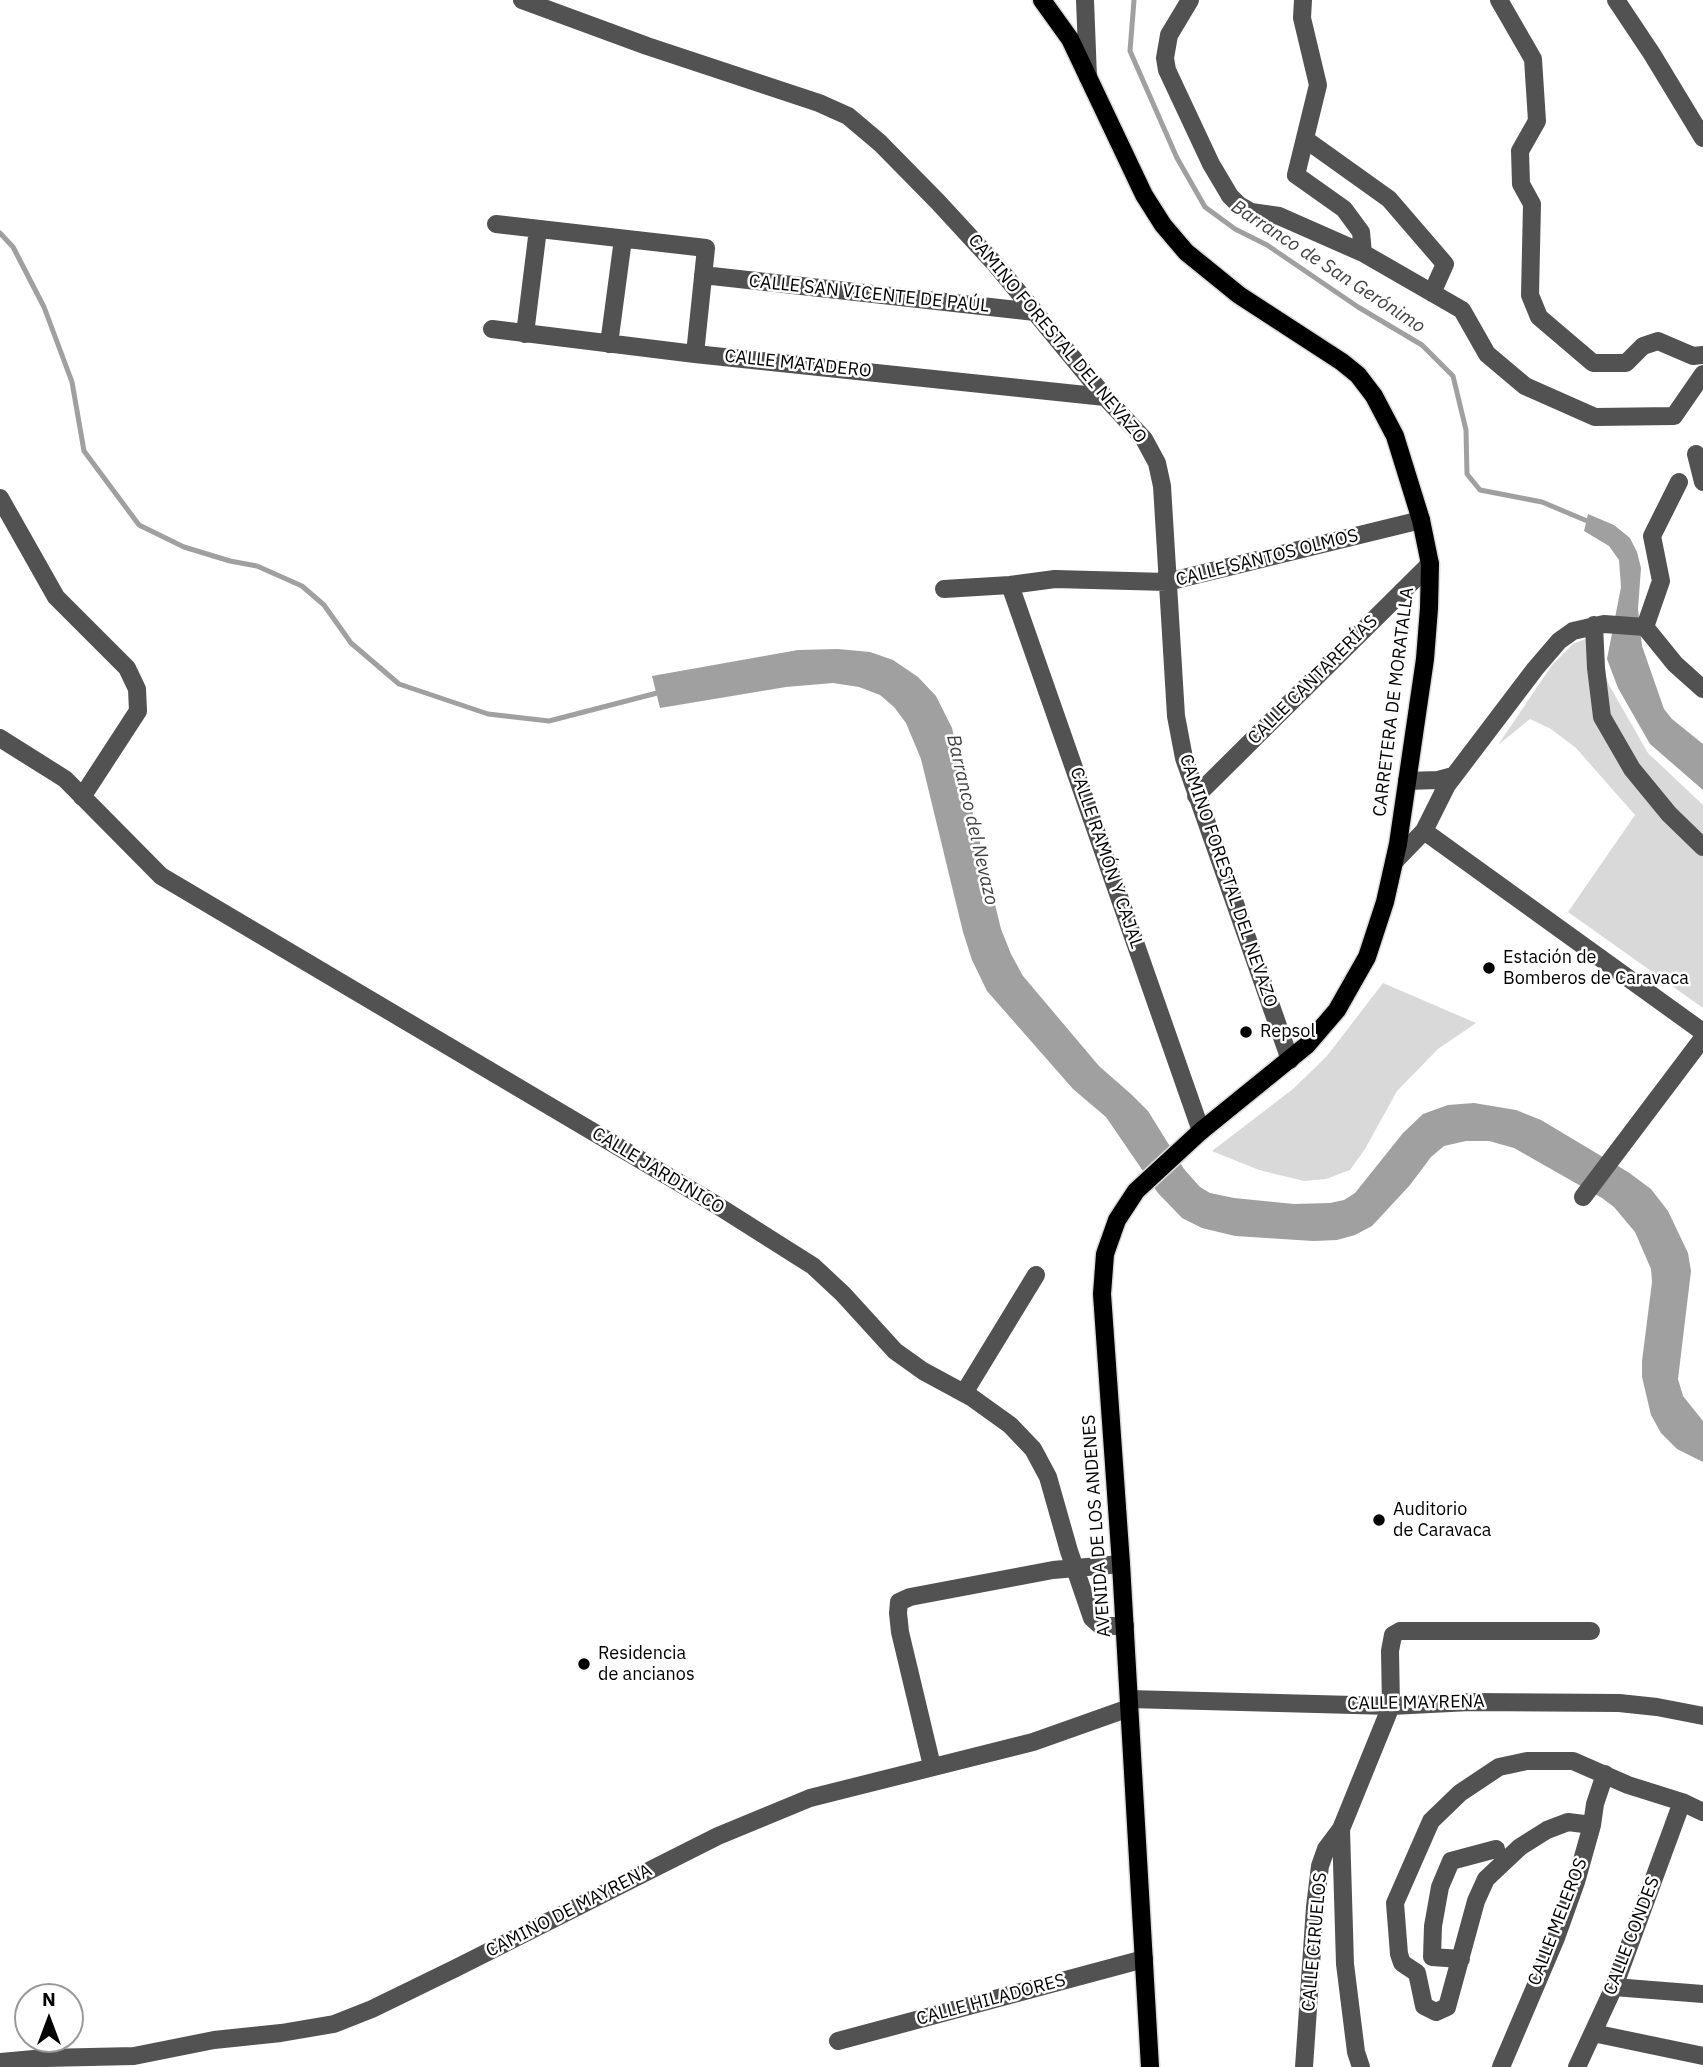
<!DOCTYPE html>
<meta charset="utf-8">
<style>
body{margin:0}
#map{position:relative;width:1703px;height:2067px;overflow:hidden;background:#fff;font-family:"IBM Plex Sans",sans-serif}
canvas{display:block}
.north{position:absolute;left:14px;top:1983px;width:70px;height:70px;box-sizing:border-box;background:#fff;border:2px solid #999;border-radius:50%;rotate:0deg;font-size:19px;font-weight:700;line-height:28px;text-align:center;color:#000}
.north::after{content:'';display:block;margin:auto;width:24px;height:32px;background:#000;clip-path:polygon(50% 0,100% 100%,50% 72%,0 100%)}
</style>
<div id="map">
<canvas width="1703" height="2067"></canvas>
<div class="north">N</div>
</div>
<script>
const c = document.querySelector('canvas').getContext('2d');
c.lineJoin = 'round';
function fillPath(path, color) { c.fillStyle = color; c.fill(path, 'evenodd'); }
const poly = rows => new Path2D(rows.map(r => 'M' + r).join(''));
function stroke(path, color, width, dash) { c.strokeStyle = color; c.lineWidth = width; c.lineCap = dash ? 'butt' : 'round'; c.setLineDash(dash || []); c.stroke(path); }
function label(font, color, halo, rows, align = 'center') {
  c.font = font + ' "IBM Plex Sans",sans-serif'; c.lineWidth = 5; c.setLineDash([]); c.textBaseline = 'middle'; c.strokeStyle = halo; c.fillStyle = color; for (const [text, x, y, turn = 0] of rows) {
    c.save(); c.translate(x, y); c.rotate((+turn || 0) * Math.PI / 180); c.textAlign = isNaN(turn) ? turn : align; if (halo) c.strokeText(text, 0, 0); c.fillText(text, 0, 0); c.restore();
  }
}
fillPath(poly([
 [1590,637,1609,685,1648,753,1703,805,1703,1008,1568,912,1635,815,1576,748,1551,729,1530,719,1498,745,1552,665,1573,644],
 [1383,983,1476,1023,1438,1049,1397,1091,1365,1149,1350,1170,1326,1179,1304,1181,1259,1170,1212,1151,1293,1089,1327,1056]
]), '#d9d9d9');
fillPath(poly([
 [1588,514,1614,525,1630,538,1637,552,1641,568,1638,609,1642,646,1664,709,1672,719,1703,744,1703,790,1650,744,1618,688,1607,659,1621,587,1619,560,1609,546,1584,531],
 [838,649,870,652,893,660,918,677,936,696,952,728,1001,929,1011,954,1023,976,1099,1066,1132,1095,1148,1111,1184,1169,1200,1187,1210,1193,1234,1198,1294,1204,1330,1203,1344,1200,1355,1193,1403,1133,1423,1114,1448,1105,1474,1103,1516,1110,1541,1120,1628,1172,1651,1189,1668,1211,1688,1253,1691,1271,1678,1379,1683,1396,1703,1421,1703,1462,1677,1449,1661,1433,1651,1415,1642,1377,1642,1361,1652,1282,1651,1269,1635,1232,1614,1207,1602,1198,1514,1148,1489,1141,1466,1141,1444,1146,1431,1157,1410,1185,1372,1226,1355,1235,1337,1240,1313,1241,1235,1236,1202,1228,1182,1218,1158,1193,1106,1117,1073,1089,987,991,972,960,963,932,921,759,906,723,894,707,880,695,859,687,833,683,786,687,660,708,652,676,798,650]
]), '#a0a0a0');
stroke(poly([
 [1134,0,1130,51,1177,158,1205,207,1235,229,1267,245,1358,307,1422,345,1453,376,1466,430,1467,474,1480,490,1542,502,1592,523],
 [0,233,13,247,44,307,72,382,84,451,139,525,184,547,230,561,257,566,302,586,324,605,351,643,399,684,488,714,549,721,661,692]
]), '#a0a0a0', 5);
const major = poly([
 [1042,0,1070,39,1144,195,1163,225,1186,252,1239,295,1342,362,1358,375,1374,396,1395,436,1421,520,1430,564,1429,608,1425,659,1398,844,1385,902,1367,957,1337,1010,1307,1045,1201,1131,1136,1191,1117,1220,1105,1254,1102,1294,1121,1564,1150,2067]
]);
stroke(major, '#dbdbdb', 21);
stroke(poly([
 [522,0,647,46,819,103,848,116,880,143,938,202,996,265,1105,397,1144,439,1157,463,1162,486,1176,716,1184,758,1290,1060],
 [1085,0,1088,77],
 [1190,0,1169,35,1165,58,1167,70,1211,164,1230,196,1239,205,1251,212,1279,216,1363,253,1462,310,1487,354,1525,386,1595,417,1674,416,1703,374],
 [1303,0,1302,18,1318,85,1296,175,1344,209,1361,232,1363,253],
 [1499,0,1533,59,1537,121,1520,151,1521,184,1532,204,1530,295,1539,317,1593,363,1626,363,1643,346,1658,341,1693,356,1703,355],
 [1616,0,1652,54,1703,138],
 [1305,139,1389,199,1445,264,1432,293],
 [496,224,706,248,695,354],
 [703,275,1035,312],
 [492,329,695,354,1105,397],
 [525,334,538,229],
 [609,344,623,239],
 [1696,454,1703,482],
 [0,498,56,597,127,668,137,689,138,711,82,797],
 [1010,585,1201,1131],
 [944,589,1010,585,1055,579,1167,582,1421,520],
 [1594,625,1596,668,1602,717,1632,769,1669,814,1703,847],
 [1645,627,1661,581,1652,536,1679,482],
 [0,738,65,779,161,876,715,1204,813,1266,843,1294,895,1351,923,1371,971,1397,1010,1425,1033,1449,1048,1477,1069,1551,1092,1618,1101,1626,1125,1626],
 [1407,781,1438,780,1453,776],
 [1196,796,1430,564],
 [1424,831,1703,1032],
 [1395,861,1424,831,1447,785,1535,669,1559,641,1573,631,1604,624,1645,627,1675,664,1703,689],
 [1583,1197,1703,1038],
 [964,1393,1036,1275],
 [1129,1699,1391,1706,1470,1702,1619,1703,1657,1707,1703,1716],
 [932,1766,900,1632,898,1613,899,1602,910,1597,1053,1570,1121,1564],
 [1592,1825,1568,1822,1547,1830,1520,1847,1486,1879,1476,1901,1447,2007,1436,2012,1424,2006,1417,1973,1402,1963,1399,1954,1395,1903,1431,1821,1460,1793,1499,1767,1527,1761,1573,1761,1628,1785,1682,1802,1703,1812],
 [1341,1829,1345,1964,1356,2052,1361,2067],
 [1461,1959,1432,1957,1433,1926,1440,1887,1451,1861,1496,1849],
 [1614,1987,1703,1994],
 [1593,2033,1703,2056],
 [838,2041,1144,1959],
 [0,2062,45,2058,134,2056,214,2040,281,2033,334,2024,372,2009,456,1968,718,1836,810,1798,1033,1742,1129,1708],
 [1304,2067,1315,1907,1320,1866,1326,1849,1341,1829,1391,1706,1390,1651,1393,1635,1400,1631,1591,1631],
 [1501,2067,1556,1938,1576,1882,1592,1825,1595,1804,1605,1774],
 [1577,2067,1614,1987,1682,1802]
]), '#525252', 18);
stroke(major, '#000', 18);
for (const [x, y, r, color] of [
 [1489,968,7,"#000"],
 [1246,1032,7,"#000"],
 [1379,1520,7,"#000"],
 [584,1664,7,"#000"]
]) { const dot = new Path2D(); dot.arc(x, y, r, 0, 2 * Math.PI); c.fillStyle = color; c.fill(dot); stroke(dot, '#fff', 2.5); }
label('18px', '#000', '#fff', [
 ["CALLE SAN VICENTE DE PAÚL",869,294,6],
 ["CAMINO FORESTAL DEL NEVAZO",1057,339,50],
 ["CALLE MATADERO",798,364,6],
 ["CALLE SANTOS OLMOS",1267,558,-14],
 ["CALLE CANTARERÍAS",1313,680,-45],
 ["CARRETERA DE MORATALLA",1394,702,-83],
 ["CALLE RAMÓN Y CAJAL",1106,858,71],
 ["CAMINO FORESTAL DEL NEVAZO",1228,881,71],
 ["CALLE JARDINICO",658,1171,31],
 ["AVENIDA DE LOS ANDENES",1097,1526,-94],
 ["CALLE MAYRENA",1416,1703,-1],
 ["CAMINO DE MAYRENA",569,1911,-27],
 ["CALLE MELEROS",1558,1922,-69],
 ["CALLE CONDES",1632,1936,-69],
 ["CALLE CIRUELOS",1315,1942,-85],
 ["CALLE HILADORES",991,2000,-15]
]);
label('18px', '#000', '#fff', [
 ["Estación de",1503,958],
 ["Bomberos de Caravaca",1503,979],
 ["Repsol",1260,1032],
 ["Auditorio",1393,1510],
 ["de Caravaca",1393,1531],
 ["Residencia",598,1654],
 ["de ancianos",598,1675]
], 'left');
label('italic 19px', '#414141', '#fff', [
 ["Barranco de San Gerónimo",1328,267,33],
 ["Barranco del Nevazo",972,820,77]
]);
</script>
